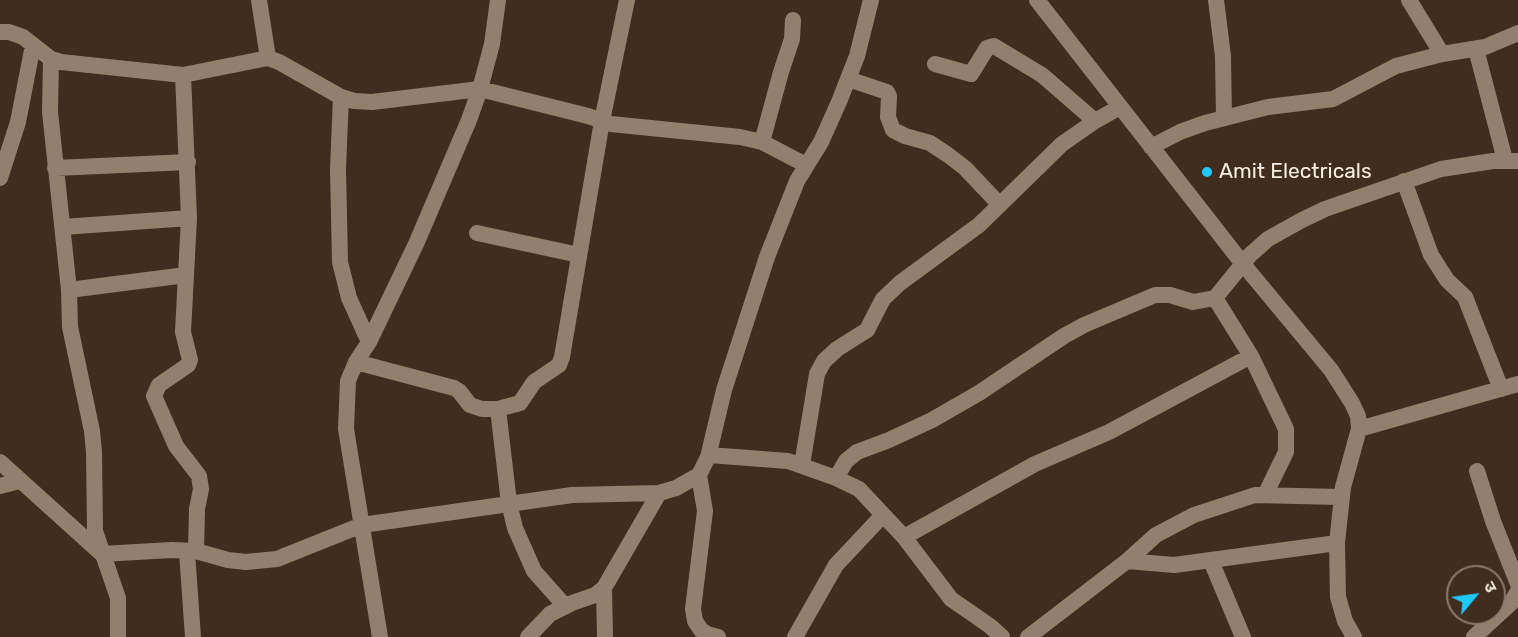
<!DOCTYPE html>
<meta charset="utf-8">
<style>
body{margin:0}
#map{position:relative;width:1518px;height:637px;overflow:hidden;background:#3f2e1f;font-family:Rubik,"Noto Sans Devanagari",sans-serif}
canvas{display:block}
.north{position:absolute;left:1446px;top:565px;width:60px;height:60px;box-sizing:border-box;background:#3f2e1f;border:2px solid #897b6e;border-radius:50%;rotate:61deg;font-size:16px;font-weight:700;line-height:24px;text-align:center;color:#f9eee4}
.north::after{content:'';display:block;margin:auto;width:21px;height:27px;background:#1ec9fd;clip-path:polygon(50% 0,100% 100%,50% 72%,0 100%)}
</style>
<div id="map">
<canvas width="1518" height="637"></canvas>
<div class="north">उ</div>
</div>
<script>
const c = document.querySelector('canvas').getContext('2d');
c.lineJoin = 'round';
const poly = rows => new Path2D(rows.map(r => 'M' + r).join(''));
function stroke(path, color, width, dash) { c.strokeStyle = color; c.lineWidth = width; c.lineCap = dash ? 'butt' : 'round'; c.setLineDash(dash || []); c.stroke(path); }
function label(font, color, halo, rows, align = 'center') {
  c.font = font + ' Rubik,sans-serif'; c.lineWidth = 6; c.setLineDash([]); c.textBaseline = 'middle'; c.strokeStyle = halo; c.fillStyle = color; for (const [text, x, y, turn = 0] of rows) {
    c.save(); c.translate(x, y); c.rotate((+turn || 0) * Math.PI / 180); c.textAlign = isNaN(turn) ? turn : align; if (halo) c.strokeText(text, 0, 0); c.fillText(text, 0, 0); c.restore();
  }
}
stroke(poly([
 [259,0,268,58],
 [1037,0,1243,264,1331,370,1352,403,1358,416,1359,429,1343,487,1337,543,1338,597,1345,621,1354,637],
 [1216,0,1223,56,1224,118],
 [1409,0,1442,54],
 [0,32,9,32,23,37,51,59,61,62,183,75,268,58,279,62,341,97,354,101,372,102,480,89,588,116,611,124,740,137,762,142,806,165],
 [1476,49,1505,160],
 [51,59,50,112,69,290,70,327,92,431,94,452,95,531,118,598,118,637],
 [935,64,971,74,987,48,994,46,1042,75,1095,121],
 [183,75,189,218,183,332,190,360,188,365,159,385,154,396,176,446,199,476,201,489,197,509,196,551],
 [848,79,887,92,889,96,888,117,893,130,905,136,930,143,948,155,965,168,1000,205],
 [341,97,338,169,340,262,349,298,369,342],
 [762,142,781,72,792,39,793,20],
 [1151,147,1180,132,1205,123,1268,107,1333,99,1396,66,1442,54,1485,47,1518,33],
 [55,168,188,162],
 [0,178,18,122,33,45],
 [1404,181,1431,255,1447,280,1465,297,1501,389],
 [63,227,189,218],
 [477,233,579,255],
 [69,290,186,275],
 [1215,298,1251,356,1286,429,1286,452,1265,495],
 [356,362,454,388,459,391,470,405,482,409,498,409,520,403,534,382,559,365,562,357,602,121,627,0],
 [498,409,509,503,515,528,534,571,565,606],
 [1359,429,1518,384],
 [709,455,788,461,836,478,859,489,904,537,951,599,990,626,1002,637],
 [0,462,102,554,171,550,196,551,228,560,246,562,277,559,362,525,572,495,659,493,676,488,699,475],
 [802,465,817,374,824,361,837,349,867,330,883,299,900,283,979,225,1062,144,1095,121,1120,107],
 [1477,471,1493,521,1518,584],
 [836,478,846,461,857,452,889,440,932,420,979,393,1064,336,1084,325,1155,295,1170,295,1193,302,1215,298,1250,255,1268,239,1302,220,1325,209,1441,169,1493,161,1518,161],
 [0,486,19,481],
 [904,537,1035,464,1109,432,1251,356],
 [187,552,193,637],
 [1127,561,1174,565,1337,543],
 [1211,561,1243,637],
 [604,588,605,637],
 [380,637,346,429,348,381,356,362,369,342,416,244,469,120,480,89,492,44,498,0],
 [528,637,550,614,572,603,595,595,604,588,659,493],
 [718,637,707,634,701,630,695,621,693,609,705,511,699,475,708,457,724,390,767,257,797,181,821,142,839,102,857,56,871,0],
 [795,637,836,565,883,515],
 [1028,637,1127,561,1156,535,1194,515,1255,495,1341,497],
 [1474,637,1511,603,1518,591]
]), '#937f6d', 16);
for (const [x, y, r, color] of [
 [1207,172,6,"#1ec9fd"]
]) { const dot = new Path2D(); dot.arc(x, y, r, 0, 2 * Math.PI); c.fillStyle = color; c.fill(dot); stroke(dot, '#3f2e1f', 2); }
label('21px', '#f9eee4', '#3f2e1f', [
 ["Amit Electricals",1219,172]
], 'left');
</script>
